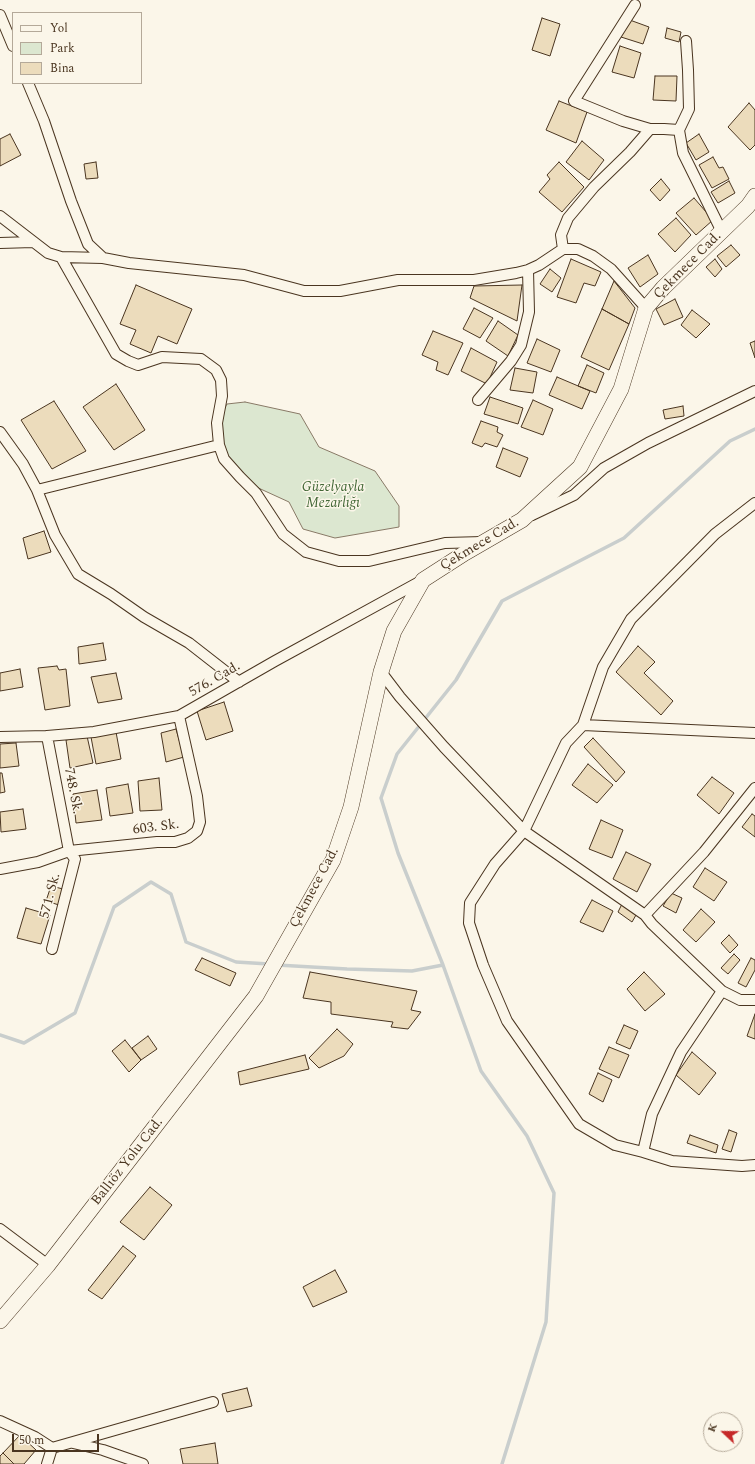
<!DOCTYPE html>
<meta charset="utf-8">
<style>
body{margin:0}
#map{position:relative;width:755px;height:1464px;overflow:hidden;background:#fbf6e9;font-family:Spectral,serif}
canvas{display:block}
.legend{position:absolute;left:12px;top:12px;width:130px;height:72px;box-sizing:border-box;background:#fbf6e9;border:1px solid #b4a999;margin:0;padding:5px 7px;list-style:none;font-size:12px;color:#4a3520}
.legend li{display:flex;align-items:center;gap:8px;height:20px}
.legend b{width:20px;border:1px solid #b4a999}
.north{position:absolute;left:703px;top:1412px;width:40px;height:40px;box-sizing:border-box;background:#fbf6e9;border:1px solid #b4a999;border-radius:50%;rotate:292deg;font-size:11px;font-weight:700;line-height:16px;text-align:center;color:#4a3520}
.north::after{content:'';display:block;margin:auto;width:14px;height:18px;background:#c62828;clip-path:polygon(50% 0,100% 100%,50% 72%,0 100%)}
.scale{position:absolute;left:12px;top:1434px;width:87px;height:18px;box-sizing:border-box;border:2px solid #4a3520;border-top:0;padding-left:5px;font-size:12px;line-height:14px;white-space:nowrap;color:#4a3520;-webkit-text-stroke:3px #fbf6e9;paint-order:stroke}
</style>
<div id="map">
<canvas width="755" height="1464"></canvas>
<ul class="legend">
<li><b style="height:5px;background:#fbf6e9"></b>Yol</li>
<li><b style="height:11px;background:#dce7d0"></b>Park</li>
<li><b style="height:11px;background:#ecdcbc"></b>Bina</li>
</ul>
<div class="north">K</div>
<div class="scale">50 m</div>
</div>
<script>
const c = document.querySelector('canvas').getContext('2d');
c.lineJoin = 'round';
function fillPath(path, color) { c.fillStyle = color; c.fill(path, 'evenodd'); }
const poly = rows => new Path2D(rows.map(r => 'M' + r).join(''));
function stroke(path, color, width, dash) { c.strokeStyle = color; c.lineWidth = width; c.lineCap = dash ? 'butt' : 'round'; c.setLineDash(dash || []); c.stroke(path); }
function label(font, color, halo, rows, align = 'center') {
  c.font = font + ' Spectral,serif'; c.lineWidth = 3; c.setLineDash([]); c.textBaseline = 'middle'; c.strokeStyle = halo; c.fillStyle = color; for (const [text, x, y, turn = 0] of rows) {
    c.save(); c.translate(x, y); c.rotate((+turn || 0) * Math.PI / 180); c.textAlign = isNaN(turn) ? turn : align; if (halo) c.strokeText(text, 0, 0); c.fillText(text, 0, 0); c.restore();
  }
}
const green = poly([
 [245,402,300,414,319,447,375,471,399,506,399,527,335,538,303,529,289,502,254,486,219,449,217,423,227,404,245,402]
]);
fillPath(green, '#dce7d0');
stroke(green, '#887966', 1);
stroke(poly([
 [277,965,347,969,412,971,443,965],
 [0,1035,24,1043,75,1013,114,907,151,882,171,894,186,942,236,962,269,964],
 [502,1464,546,1322,554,1193,527,1136,481,1071,443,965,398,853,381,798,397,754,456,680,502,601,624,538,730,441,755,429]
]), '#c9cecd', 3.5);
const building = poly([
 [542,18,560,24,550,56,532,50,542,18],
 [627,19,649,27,643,44,621,37,627,19],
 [667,28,681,32,679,42,665,38,667,28],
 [620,46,641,53,634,78,612,72,620,46],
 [655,76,677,76,676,101,653,100,655,76],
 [559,101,587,112,576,143,546,130,559,101],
 [749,103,755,110,755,145,750,150,728,127,749,103],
 [10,134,21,155,0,166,0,139,10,134],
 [699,134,709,152,696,160,686,143,699,134],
 [582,141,604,160,589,180,566,162,582,141],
 [713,157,719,168,723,167,729,179,712,188,699,165,713,157],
 [96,162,98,178,86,179,84,164,96,162],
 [559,162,584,187,562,212,539,192,550,179,547,175,559,162],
 [661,179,670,190,660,201,650,190,661,179],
 [729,181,735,193,718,203,711,192,729,181],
 [694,198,713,220,696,235,676,213,694,198],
 [676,218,691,235,675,252,658,234,676,218],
 [731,245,740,255,726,267,717,256,731,245],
 [648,255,658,274,640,287,628,268,648,255],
 [571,259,601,272,595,286,584,283,576,303,557,297,571,259],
 [715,259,722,269,715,277,706,267,715,259],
 [550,269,561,278,552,292,540,284,550,269],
 [614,281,635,308,629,324,602,309,614,281],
 [136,285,192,309,177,344,158,336,151,353,130,344,136,330,120,324,136,285],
 [522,285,517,321,470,298,474,286,522,285],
 [675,299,683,317,664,325,656,309,675,299],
 [474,308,493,318,480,338,463,329,474,308],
 [602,309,629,324,609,370,581,357,602,309],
 [692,310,710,324,696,338,681,325,692,310],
 [498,321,518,335,508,356,486,341,498,321],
 [433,331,463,343,448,375,436,370,438,362,422,355,433,331],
 [537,339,560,350,551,372,527,363,537,339],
 [755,341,755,358,750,343,755,341],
 [471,348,497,362,487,384,461,371,471,348],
 [587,365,604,373,596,393,578,386,587,365],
 [515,368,537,372,533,393,510,390,515,368],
 [557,377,590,391,582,409,549,395,557,377],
 [116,384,145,430,114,450,83,407,116,384],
 [490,397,523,408,518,424,484,414,490,397],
 [533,400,553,409,543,435,521,427,533,400],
 [54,401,86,451,52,469,21,420,54,401],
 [683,406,684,416,665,419,663,410,683,406],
 [481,421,498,427,497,432,503,435,497,447,485,443,482,447,472,443,481,421],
 [503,448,528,458,520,477,496,467,503,448],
 [44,531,51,552,28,559,23,538,44,531],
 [103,643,106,660,79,664,78,647,103,643],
 [638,646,655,662,644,673,673,701,661,715,616,672,638,646],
 [57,666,59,670,66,669,70,706,45,710,38,668,57,666],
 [20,669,23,687,0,691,0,673,20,669],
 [116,673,122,699,98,703,91,677,116,673],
 [224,702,233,731,206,740,197,711,224,702],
 [176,729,184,757,166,762,161,733,176,729],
 [116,732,121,759,96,764,91,737,116,732],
 [87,736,93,763,70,768,66,740,87,736],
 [593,738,625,772,616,782,584,747,593,738],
 [16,743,19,766,0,768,0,744,16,743],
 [588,764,613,785,597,803,572,785,588,764],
 [0,773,2,773,5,792,0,793,0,773],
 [712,777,734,793,719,814,697,795,712,777],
 [159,778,162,810,140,811,138,781,159,778],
 [128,784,133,813,110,816,106,788,128,784],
 [97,790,102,820,76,823,73,794,97,790],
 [23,809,26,829,1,832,0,812,23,809],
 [752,814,755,816,755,837,742,827,752,814],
 [601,820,623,830,612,858,589,849,601,820],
 [626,852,651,864,637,892,613,879,626,852],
 [705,868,727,882,714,901,693,887,705,868],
 [51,886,63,889,59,905,46,901,51,886],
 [671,893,682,898,676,913,663,906,671,893],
 [592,900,613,911,603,932,580,922,592,900],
 [622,904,636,915,632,922,618,912,622,904],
 [26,908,50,915,41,944,17,938,26,908],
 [701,909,715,922,696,942,683,930,701,909],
 [729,935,738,945,730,953,721,943,729,935],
 [734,954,740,960,728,974,721,968,734,954],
 [202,958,236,973,230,986,195,970,202,958],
 [751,958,755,960,755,970,746,987,738,983,751,958],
 [310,972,417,991,411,1010,421,1012,408,1029,391,1027,393,1022,331,1014,331,1002,303,998,310,972],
 [644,972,665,994,645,1011,627,989,644,972],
 [755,1014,755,1039,747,1036,755,1014],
 [624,1025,638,1031,630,1049,616,1043,624,1025],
 [337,1029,353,1044,344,1056,319,1068,309,1058,337,1029],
 [148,1036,157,1049,141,1060,132,1048,148,1036],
 [125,1040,141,1060,129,1072,112,1051,125,1040],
 [609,1047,629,1055,619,1078,599,1069,609,1047],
 [692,1052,716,1073,699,1095,676,1075,692,1052],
 [305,1055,309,1069,240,1085,238,1072,305,1055],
 [598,1073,612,1080,603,1102,589,1094,598,1073],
 [729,1130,737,1133,731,1152,722,1149,729,1130],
 [690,1135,718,1145,716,1153,687,1143,690,1135],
 [150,1187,172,1205,144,1240,120,1222,150,1187],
 [123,1246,136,1256,102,1299,88,1290,123,1246],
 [335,1270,347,1292,313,1307,303,1287,335,1270],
 [247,1388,252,1406,227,1412,222,1394,247,1388],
 [20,1435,36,1450,24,1464,14,1464,3,1453,20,1435],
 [215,1443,218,1464,183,1464,180,1449,215,1443],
 [3,1453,14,1464,0,1464,0,1456,3,1453]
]);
fillPath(building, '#ecdcbc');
stroke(building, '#4a3520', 1);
const street = poly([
 [635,5,574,101,623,121,650,129,664,129,679,130,683,153,722,232],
 [0,15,13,46],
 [28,83,44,121,71,201,88,244,103,258,129,263,244,275,304,291,340,291,398,280,474,280,516,273,528,270,539,265,563,249,578,249,593,256,611,269,646,308],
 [679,130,689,109,688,70,686,41],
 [0,216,48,253,61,257,103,258],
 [0,243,33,242],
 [563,249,561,235,568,218,594,187,630,152,650,129],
 [61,257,116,354,128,361,138,365,162,357,201,359,216,370,221,380,222,396,217,423,219,445,224,459,240,477,256,493,283,534,306,552,339,561,369,561,445,543,483,542],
 [478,400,511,361,521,345,529,312,528,270],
 [0,432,23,464,37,490,55,535,78,574,111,594,144,617,189,643,239,682],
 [37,490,219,445],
 [755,503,715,534,631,619,603,667,583,725,566,743,524,831,495,864,470,903,469,923,483,965,507,1021,579,1124,615,1145,643,1152,672,1161,742,1166,755,1165],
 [532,515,574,495,604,468,648,443,755,391],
 [381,672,400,697,444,747,524,831,645,915,652,924,722,991,740,1000,755,1000],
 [583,725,755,733],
 [47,736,69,851,75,859,52,949],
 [0,737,47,736,94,732,179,716,275,661,423,580],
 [0,869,38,862,69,851,157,842,175,842,188,838,197,831,200,822,197,796,179,716],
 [645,915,704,852,755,788],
 [643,1152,652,1114,681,1052,722,991],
 [0,1229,48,1265],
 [0,1421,35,1437,52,1448,47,1464],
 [73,1443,103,1450,143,1464],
 [52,1448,213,1402]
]);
const secondary = poly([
 [0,1321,48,1265,256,996,333,860,351,807,381,672,394,631,423,580,465,553,522,520,580,467,621,389,646,308,663,288,748,206,755,196]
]);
stroke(street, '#4a3520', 12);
stroke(secondary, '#4a3520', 16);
stroke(street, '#fbf6e9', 10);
stroke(secondary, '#fbf6e9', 15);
label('14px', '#4a3520', '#fbf6e9', [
 ["Çekmece Cad.",688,266,-45],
 ["Çekmece Cad.",480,545,-31],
 ["576. Cad.",215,680,-30],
 ["748. Sk.",72,791,79],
 ["603. Sk.",156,828,-7],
 ["Çekmece Cad.",315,888,-62],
 ["571. Sk.",51,896,-75],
 ["Ballıöz Yolu Cad.",128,1162,-52]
]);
label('italic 14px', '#436837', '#fbf6e9', [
 ["Güzelyayla",333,488],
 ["Mezarlığı",333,504]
]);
</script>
